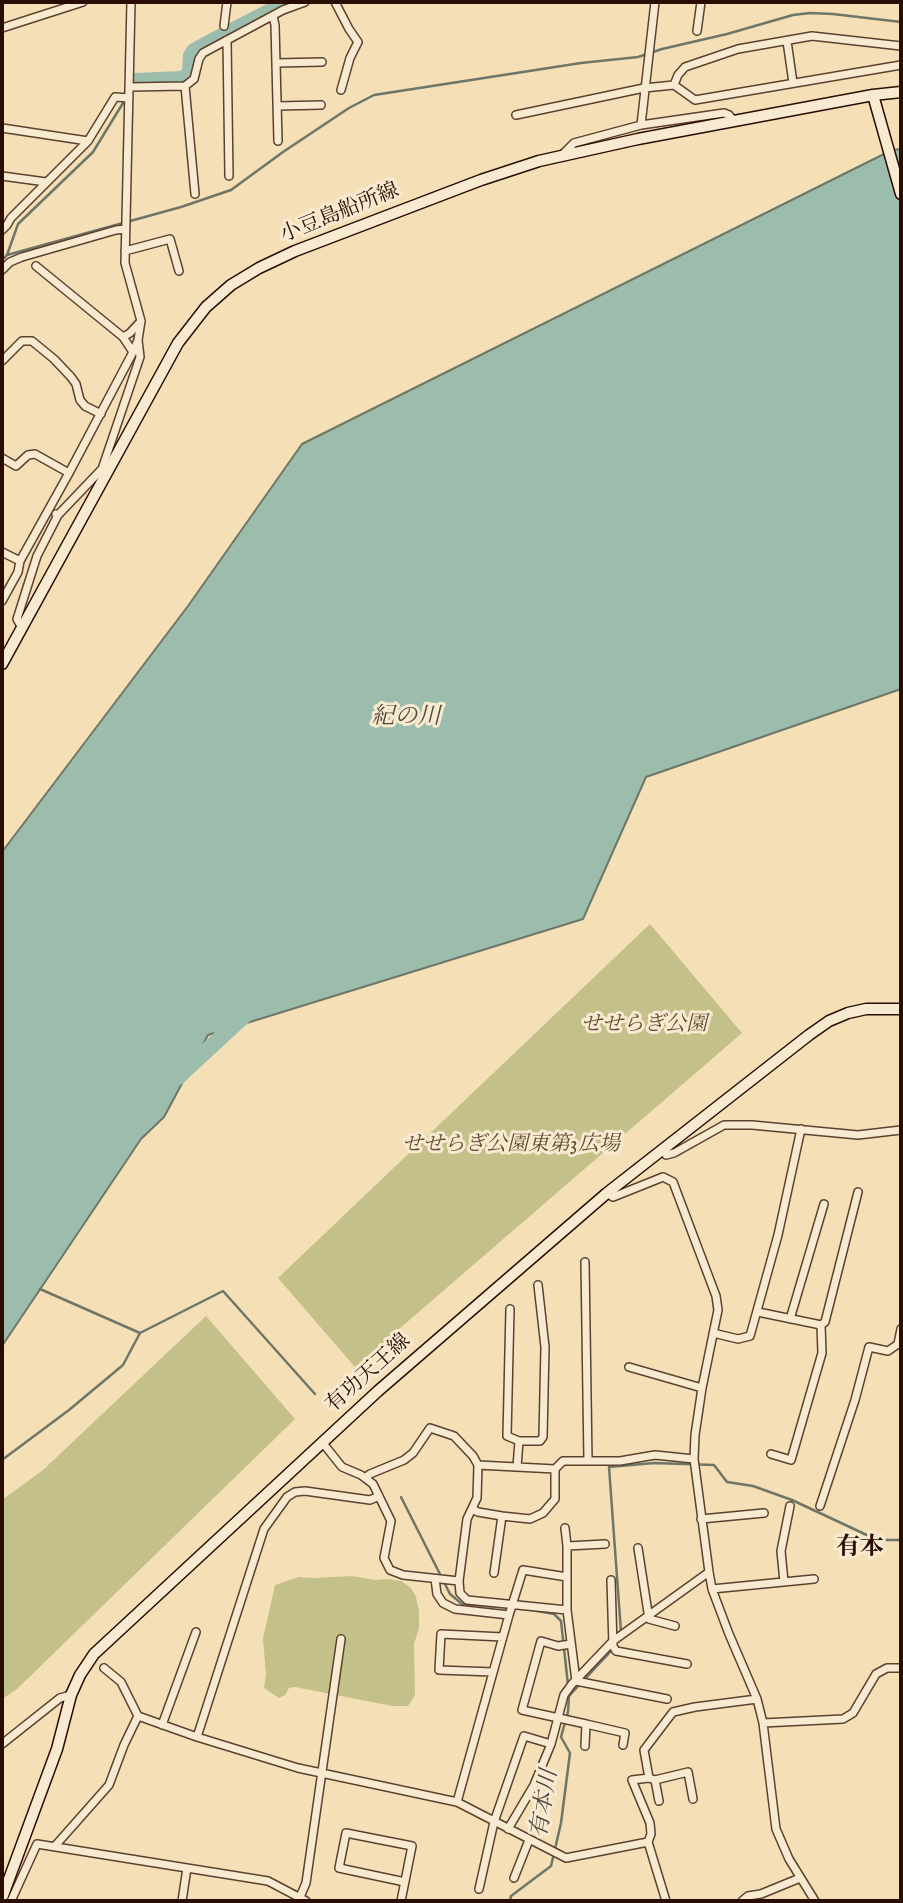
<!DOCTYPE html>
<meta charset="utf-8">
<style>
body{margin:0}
#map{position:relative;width:903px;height:1903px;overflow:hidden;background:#f5dfb7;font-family:"IM FELL English",serif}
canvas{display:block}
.frame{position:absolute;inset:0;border:4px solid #290c02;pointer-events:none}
</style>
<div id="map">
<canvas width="903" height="1903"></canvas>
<div class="frame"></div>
</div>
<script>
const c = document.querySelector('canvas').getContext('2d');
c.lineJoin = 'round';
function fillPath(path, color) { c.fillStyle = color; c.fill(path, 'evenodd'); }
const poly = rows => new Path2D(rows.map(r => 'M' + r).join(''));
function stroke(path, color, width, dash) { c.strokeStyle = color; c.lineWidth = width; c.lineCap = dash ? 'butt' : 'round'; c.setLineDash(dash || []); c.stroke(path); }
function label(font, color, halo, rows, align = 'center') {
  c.font = font + ' "IM FELL English","Noto Serif JP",serif'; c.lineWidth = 6; c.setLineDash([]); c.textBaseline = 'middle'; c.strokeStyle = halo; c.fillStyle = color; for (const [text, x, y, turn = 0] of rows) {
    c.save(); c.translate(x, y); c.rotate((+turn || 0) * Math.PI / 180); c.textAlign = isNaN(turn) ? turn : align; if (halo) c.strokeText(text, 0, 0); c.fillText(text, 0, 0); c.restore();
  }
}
fillPath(poly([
 [650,924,742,1033,355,1367,278,1278],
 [206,1316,295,1419,17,1689,2,1699,2,1500,43,1470],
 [352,1576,375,1580,388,1579,401,1581,411,1588,416,1597,419,1611,419,1628,414,1644,415,1695,408,1706,392,1706,295,1687,289,1688,285,1695,279,1698,264,1688,266,1674,263,1639,275,1585,299,1577,314,1578]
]), '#c4c089');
const water = poly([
 [901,149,901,689,646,777,583,919,208,1035,164,1117,141,1139,2,1346,2,852,188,606,302,444,892,150,901,149]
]);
fillPath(water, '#9cbdac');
stroke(water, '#6e7668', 2);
stroke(poly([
 [7,255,18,224,93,152,123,103],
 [2,260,7,255,181,207,231,190,283,152,349,108,374,95,581,63,638,57,662,49,727,34,793,15,810,13,833,14,901,22],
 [40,1289,140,1333],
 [2,1460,69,1410,123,1365,140,1333,223,1291,315,1394],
 [401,1497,450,1594,462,1604,502,1607],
 [526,1609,554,1614,561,1621,568,1685],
 [621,1632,609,1467,654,1463,714,1465,727,1482,753,1486,792,1500,871,1537,885,1540,901,1540],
 [569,1696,612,1650],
 [510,1901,511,1896,551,1866,561,1823,570,1753,561,1737,568,1712,569,1695]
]), '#6e7668', 2.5);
stroke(poly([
 [136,81,181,79,186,77,190,74,191,56,194,51,216,39,288,2],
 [177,1078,245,1015]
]), '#9cbdac', 16);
const street = poly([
 [335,2,349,29,358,42,350,58,341,90],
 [655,2,641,125,724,113,729,115,734,121],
 [273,16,275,25,278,141],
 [224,26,227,2],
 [2,28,83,2],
 [697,31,701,2],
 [227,40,229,176],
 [787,41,793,83],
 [276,63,322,62],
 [674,85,678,75,685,67,738,49,812,36,901,46],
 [185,86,195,194],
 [130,87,185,86,194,79,199,59,203,53,283,10,305,2],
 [278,106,321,105],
 [516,115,644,88,674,85,695,100,901,65],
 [2,128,88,141],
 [561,156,574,143,641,125],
 [2,176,46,182],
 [2,230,7,225,11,218,88,141,115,97,129,98],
 [125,251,170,239,179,271],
 [36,266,123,337,133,352],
 [2,270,10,262,22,257,116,230,125,229],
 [123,337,130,333,141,321],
 [2,361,22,341,32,341,54,359,71,377,76,384,80,400,85,406,101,414],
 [2,458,16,466,28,455,35,454,69,473],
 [108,473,102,469,140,357,138,340],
 [56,514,58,515,102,469],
 [2,552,20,561],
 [2,601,18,572,20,561,69,473,133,352,138,340,141,321,125,263,131,2],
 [22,628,17,619,37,556,58,515],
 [666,1155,674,1153,724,1125,752,1125,858,1135,901,1130],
 [607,1193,613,1197,663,1177,673,1182,716,1296,718,1310,702,1388,695,1435,694,1459,709,1572,712,1589,729,1634,757,1699,763,1723,776,1829,789,1859,815,1901],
 [585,1262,588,1461],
 [510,1309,507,1436,519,1441,517,1467],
 [758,1312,821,1325,825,1322,858,1192],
 [790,1319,824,1204],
 [713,1333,738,1339,750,1336,778,1235,801,1129],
 [898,1344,901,1329],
 [629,1367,702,1388],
 [519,1441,540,1441,543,1437,545,1347,538,1285],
 [322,1442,342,1467,361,1475,373,1484,391,1521,384,1558,390,1570,403,1575,459,1581],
 [771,1454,791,1460,822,1353,821,1325],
 [478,1465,555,1469],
 [365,1478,370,1474,404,1460,413,1453,430,1428,454,1436,473,1456,478,1465,477,1498,467,1519,459,1581,460,1593,467,1600,567,1610],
 [820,1506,855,1400,869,1347,888,1351,898,1344,901,1345],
 [472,1509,478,1512,502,1516,530,1519,543,1513,555,1499,555,1469,563,1461,620,1461,655,1455,694,1459],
 [701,1519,764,1513],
 [565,1528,567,1546],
 [605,1544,567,1546,567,1610,576,1681,667,1699],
 [638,1548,649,1619,675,1626],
 [494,1573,502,1516],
 [435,1579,437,1594,443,1603,455,1609,509,1615,523,1570,567,1577],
 [611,1580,613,1646,616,1651,687,1664],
 [784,1582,781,1551,790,1506],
 [712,1589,814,1579],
 [571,1644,558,1646,541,1641,522,1710,586,1724,585,1746],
 [104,1668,121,1682,138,1716,197,1737,298,1768,457,1802,566,1858,648,1842,666,1901],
 [493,1672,439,1670,441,1634,503,1637],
 [763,1723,843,1719,853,1713,876,1674,887,1668,901,1668],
 [586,1724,625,1733,623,1745],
 [162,1725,196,1632],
 [197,1737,264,1529,287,1497,295,1492,305,1491,370,1500,379,1496],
 [2,1744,60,1698,71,1695],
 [655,1780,688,1772,693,1799],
 [659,1801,655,1780,649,1778,644,1750,673,1712,695,1707,757,1699],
 [457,1802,509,1615],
 [508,1829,534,1785,551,1744,564,1695,572,1684,613,1641,709,1572],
 [648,1842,651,1834,650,1823,632,1780,649,1778],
 [55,1846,109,1785,124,1745,138,1716],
 [514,1878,529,1840],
 [479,1889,494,1822,524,1736,551,1744],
 [300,1897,306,1883,341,1639],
 [11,1901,37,1844,268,1881,306,1901],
 [182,1901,187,1868],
 [401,1901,412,1846,346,1833,339,1868,405,1882],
 [742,1901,748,1896,761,1894,800,1878]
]);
const secondary = poly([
 [873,95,901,194],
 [2,664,178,343,206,307,231,285,259,268,295,251,481,180,539,161,638,139,873,95,901,92],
 [2,1898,57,1749,71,1695,80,1675,94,1654,378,1391,607,1193,809,1035,829,1021,848,1013,866,1009,901,1009]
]);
stroke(street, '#5c412f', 10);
stroke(secondary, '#290c02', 13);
stroke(street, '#f8ead0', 7);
stroke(secondary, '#f8ead0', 10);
label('21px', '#290c02', '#f8ead0', [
 ["小豆島船所線",340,214,-22],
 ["有功天王線",369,1374,-42]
]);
label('italic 21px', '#5f4b31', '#f8ead0', [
 ["せせらぎ公園",644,1026],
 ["せせらぎ公園東第3広場",511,1146]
]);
label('italic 23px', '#514a3e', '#f8ead0', [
 ["紀の川",406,718],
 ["有本川",546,1804,-81]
]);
label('bold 24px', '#290c02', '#f8ead0', [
 ["有本",860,1549]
]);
</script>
